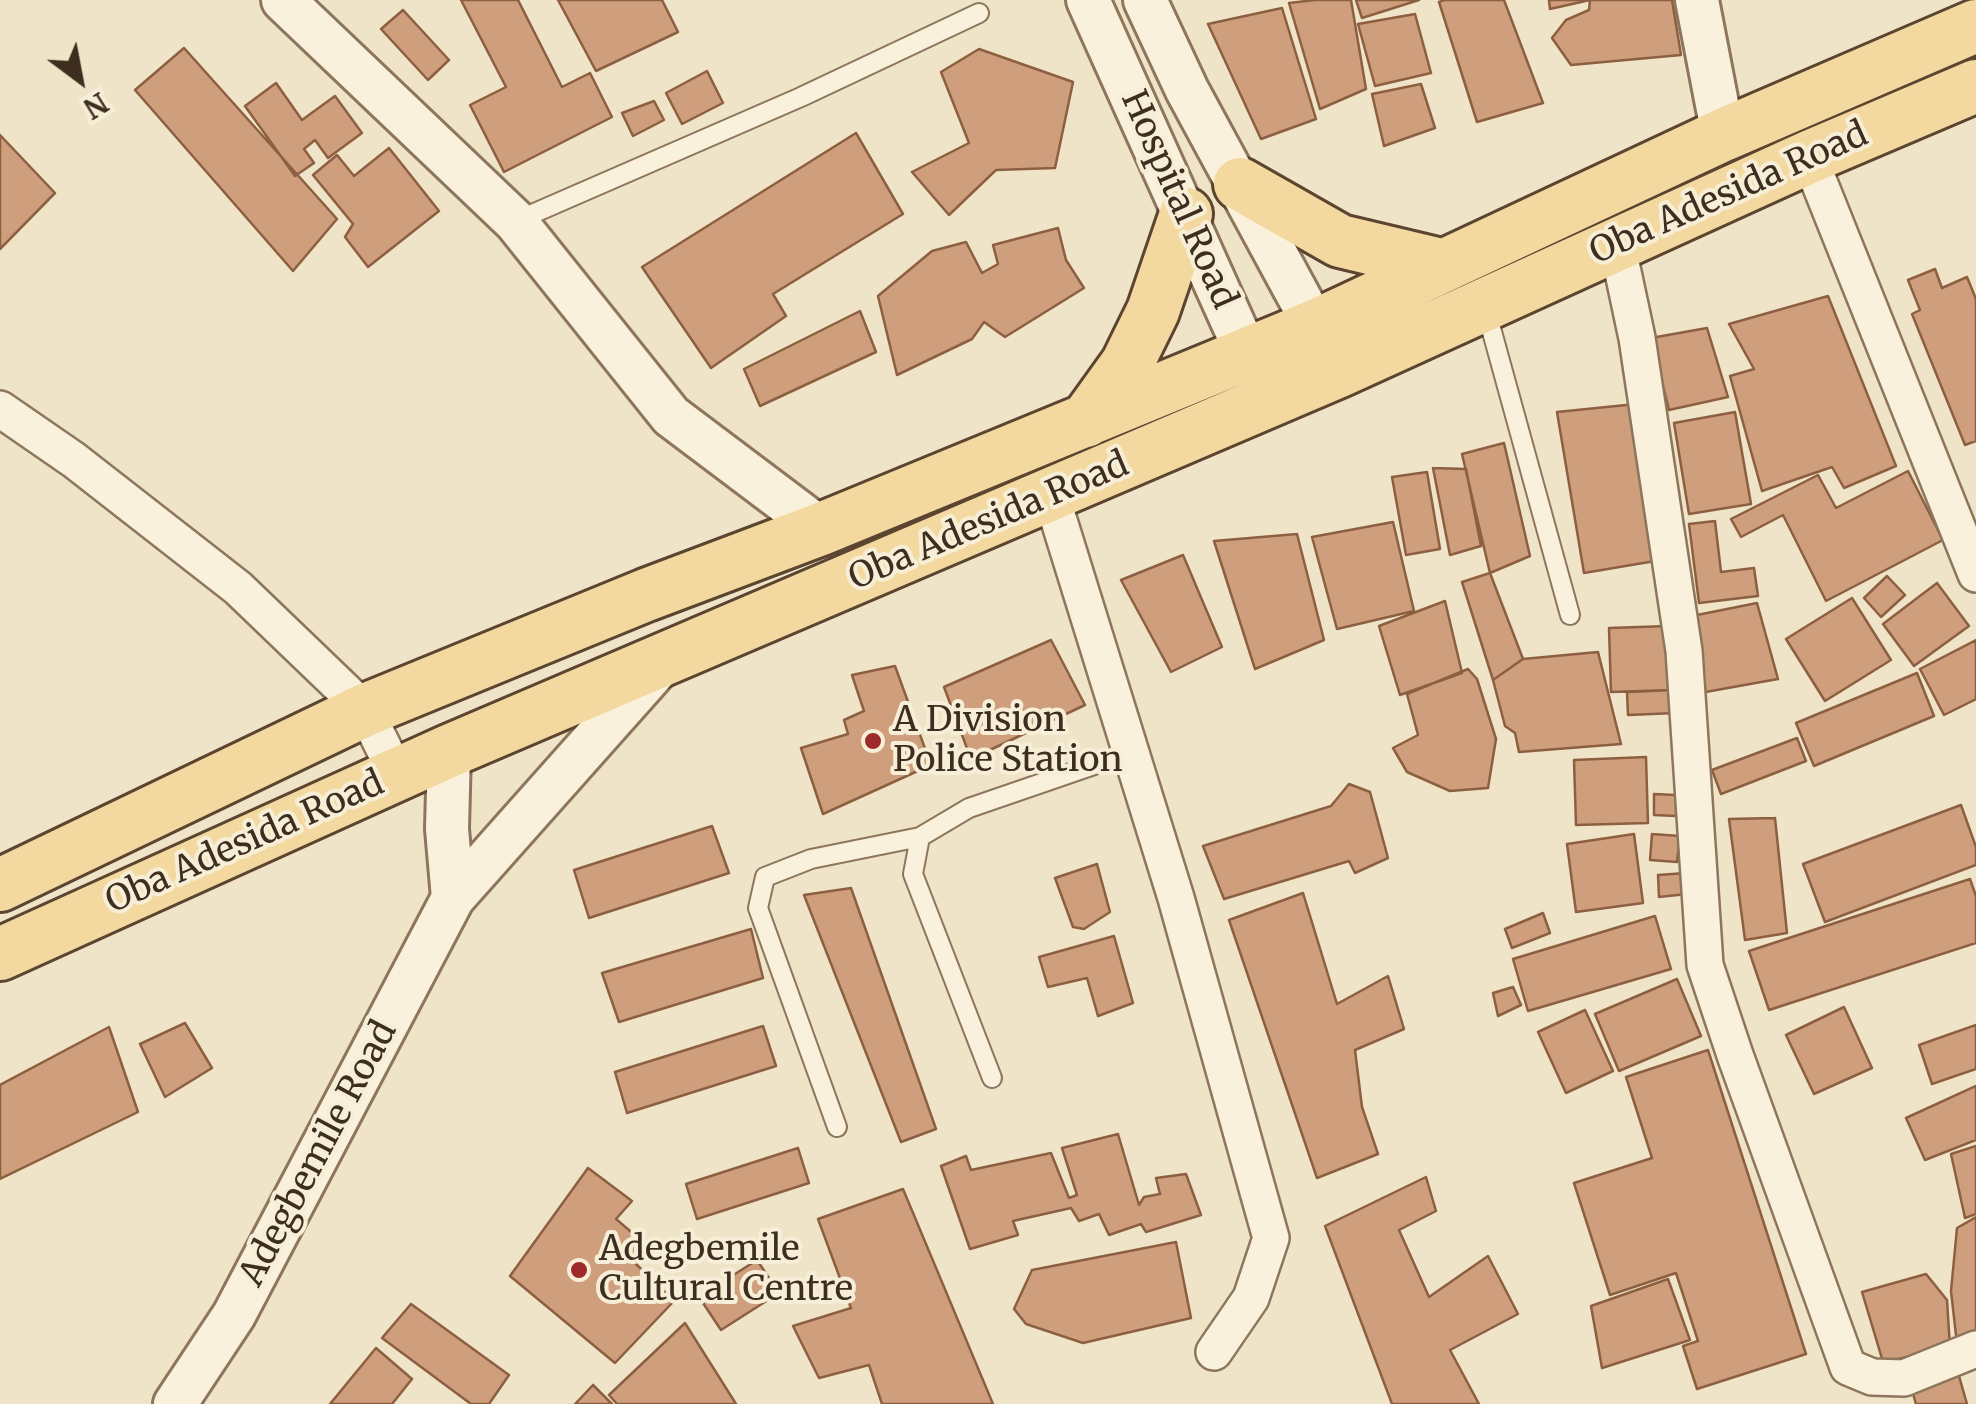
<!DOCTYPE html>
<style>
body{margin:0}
#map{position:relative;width:1976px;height:1404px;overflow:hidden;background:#f0e4c8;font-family:Merriweather,serif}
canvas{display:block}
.north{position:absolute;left:30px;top:30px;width:100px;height:100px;-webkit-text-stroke:8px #f7eed8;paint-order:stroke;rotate:148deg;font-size:28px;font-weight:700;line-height:40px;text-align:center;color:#3d2e20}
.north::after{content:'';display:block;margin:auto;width:35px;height:45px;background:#3d2e20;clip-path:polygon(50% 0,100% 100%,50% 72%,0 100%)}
</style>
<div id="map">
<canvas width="1976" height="1404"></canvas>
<div class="north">N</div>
</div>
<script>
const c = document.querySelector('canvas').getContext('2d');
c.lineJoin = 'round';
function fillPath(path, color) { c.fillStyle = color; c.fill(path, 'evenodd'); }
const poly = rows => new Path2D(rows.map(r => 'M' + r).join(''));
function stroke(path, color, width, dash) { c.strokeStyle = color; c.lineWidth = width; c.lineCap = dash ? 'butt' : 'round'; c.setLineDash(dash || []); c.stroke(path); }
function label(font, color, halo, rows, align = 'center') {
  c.font = font + ' Merriweather,serif'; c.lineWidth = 8; c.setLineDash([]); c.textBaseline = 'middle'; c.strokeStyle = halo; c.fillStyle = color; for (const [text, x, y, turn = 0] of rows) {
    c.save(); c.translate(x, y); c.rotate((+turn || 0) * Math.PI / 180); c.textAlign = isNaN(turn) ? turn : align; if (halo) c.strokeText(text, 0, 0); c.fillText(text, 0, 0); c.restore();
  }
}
const building = poly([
 [461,0,518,0,562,87,590,73,612,117,504,172,470,105,506,87,461,0],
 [558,0,662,0,678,32,596,71,558,0],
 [1315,0,1351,0,1366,89,1320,109,1289,3,1315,0],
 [1356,0,1419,0,1362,18,1356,0],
 [1444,0,1504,0,1543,103,1477,122,1439,2,1444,0],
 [1549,0,1672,0,1681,55,1571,65,1552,38,1566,20,1589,10,1590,0,1550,9,1549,0],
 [1282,8,1316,119,1261,139,1208,24,1282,8],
 [403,10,449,60,428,80,381,29,403,10],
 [1415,14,1431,73,1375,86,1358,24,1415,14],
 [184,48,337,219,293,271,135,90,184,48],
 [979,49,1073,82,1055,168,996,170,949,215,912,172,969,143,941,72,979,49],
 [707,71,723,103,682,124,666,93,707,71],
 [276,83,302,120,335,96,362,133,328,158,315,140,304,149,314,163,295,176,245,106,276,83],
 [1421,84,1435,128,1384,146,1372,94,1421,84],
 [654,101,664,120,633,136,622,113,654,101],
 [856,133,903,214,773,294,786,316,711,368,642,267,856,133],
 [0,135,55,193,0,249,0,135],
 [389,148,439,211,368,267,345,237,353,224,313,175,337,155,354,176,389,148],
 [1058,228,1066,260,1084,288,1005,337,984,322,972,339,897,375,878,296,932,251,966,242,982,273,998,264,993,245,1058,228],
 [1935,269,1942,288,1967,277,1976,299,1976,441,1965,445,1912,314,1920,310,1908,280,1935,269],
 [1828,296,1896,466,1844,488,1832,467,1762,491,1730,376,1754,369,1729,324,1828,296],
 [860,311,876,352,760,406,744,369,860,311],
 [1707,328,1728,397,1669,410,1651,338,1707,328],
 [1636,404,1661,560,1584,573,1557,412,1636,404],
 [1735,412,1751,504,1689,514,1674,423,1735,412],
 [1504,443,1530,556,1490,573,1462,454,1504,443],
 [1433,468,1466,469,1481,546,1450,555,1433,468],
 [1908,471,1943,540,1826,601,1783,515,1741,537,1731,519,1818,475,1836,508,1908,471],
 [1427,472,1440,549,1406,555,1392,477,1427,472],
 [1715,521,1721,572,1754,568,1758,596,1699,603,1689,524,1715,521],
 [1393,522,1414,611,1337,629,1312,537,1393,522],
 [1297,534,1324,640,1255,669,1214,541,1297,534],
 [1183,555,1222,647,1171,672,1121,580,1183,555],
 [1490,573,1523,659,1493,680,1462,582,1490,573],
 [1887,576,1905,595,1881,617,1864,598,1887,576],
 [1937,583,1969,626,1914,666,1883,624,1937,583],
 [1852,598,1891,660,1825,701,1786,639,1852,598],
 [1445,601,1462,673,1400,695,1379,626,1445,601],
 [1757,603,1778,679,1700,693,1697,615,1757,603],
 [1669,626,1671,690,1611,692,1609,628,1669,626],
 [1051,640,1085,705,971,759,944,687,1051,640],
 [1976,640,1976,699,1944,715,1920,669,1976,640],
 [1598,652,1621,744,1519,752,1515,733,1505,726,1493,680,1523,659,1598,652],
 [895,666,931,765,823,814,801,748,848,734,844,720,864,711,852,675,895,666],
 [1468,669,1477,679,1496,739,1488,788,1450,791,1407,772,1393,748,1418,735,1407,694,1468,669],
 [1917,673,1934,716,1814,766,1796,723,1917,673],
 [1675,690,1676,713,1628,715,1627,692,1675,690],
 [1797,738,1806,761,1721,794,1712,770,1797,738],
 [1646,757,1648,823,1576,825,1574,760,1646,757],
 [1349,784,1370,792,1388,858,1355,873,1349,861,1224,899,1203,846,1331,806,1349,784],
 [1654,794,1676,795,1676,816,1654,815,1654,794],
 [1961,805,1976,847,1976,865,1825,922,1803,864,1961,805],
 [1775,818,1787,933,1745,940,1729,819,1775,818],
 [712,826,729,873,589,918,574,870,712,826],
 [1634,834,1643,903,1576,912,1567,844,1634,834],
 [1652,834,1680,836,1677,862,1650,860,1652,834],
 [1097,864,1110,912,1084,929,1073,927,1055,878,1097,864],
 [1686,873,1687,894,1659,897,1658,875,1686,873],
 [1970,879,1976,896,1976,943,1769,1010,1749,951,1970,879],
 [851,888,936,1129,901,1142,804,895,851,888],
 [1303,893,1337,1004,1388,976,1404,1029,1355,1050,1362,1107,1378,1154,1317,1178,1229,920,1303,893],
 [1543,913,1550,933,1512,948,1505,929,1543,913],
 [1655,916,1671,969,1528,1011,1513,959,1655,916],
 [751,929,763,978,619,1022,602,973,751,929],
 [1114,936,1133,1003,1098,1016,1087,978,1048,987,1039,957,1114,936],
 [1677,979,1701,1036,1619,1071,1595,1014,1677,979],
 [1513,987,1521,1005,1498,1016,1493,993,1513,987],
 [1844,1007,1872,1068,1814,1094,1786,1035,1844,1007],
 [1585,1010,1613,1071,1566,1093,1538,1032,1585,1010],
 [185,1023,212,1068,165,1097,140,1044,185,1023],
 [1976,1025,1976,1069,1932,1084,1919,1045,1976,1025],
 [763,1026,776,1066,627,1113,615,1072,763,1026],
 [109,1027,138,1112,0,1179,0,1085,109,1027],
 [1708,1050,1806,1354,1697,1389,1683,1346,1698,1341,1676,1273,1610,1295,1574,1183,1652,1158,1626,1077,1708,1050],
 [1976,1086,1976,1140,1925,1160,1906,1118,1976,1086],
 [1118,1134,1139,1205,1144,1197,1160,1194,1156,1178,1186,1174,1201,1215,1146,1232,1141,1224,1109,1235,1099,1214,1079,1221,1071,1208,1013,1221,1018,1235,970,1249,941,1166,966,1156,971,1170,1051,1153,1069,1198,1077,1195,1062,1148,1118,1134],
 [1976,1146,1976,1214,1965,1218,1951,1154,1976,1146],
 [798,1148,809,1183,697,1219,686,1184,798,1148],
 [588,1168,632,1201,616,1219,650,1248,636,1264,674,1301,615,1363,510,1276,588,1168],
 [1426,1177,1436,1211,1399,1230,1429,1297,1488,1256,1518,1314,1450,1350,1479,1404,1392,1404,1325,1226,1426,1177],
 [903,1189,993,1404,882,1404,869,1365,819,1378,793,1326,851,1308,818,1219,903,1189],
 [1976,1217,1976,1336,1957,1344,1951,1291,1957,1228,1976,1217],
 [1176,1242,1191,1318,1083,1343,1026,1324,1014,1309,1032,1270,1176,1242],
 [757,1260,779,1293,721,1330,699,1297,757,1260],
 [1926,1274,1947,1300,1950,1348,1883,1362,1862,1292,1926,1274],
 [1668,1279,1690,1340,1602,1368,1591,1306,1668,1279],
 [411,1304,509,1375,489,1404,471,1404,382,1338,411,1304],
 [685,1323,736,1404,617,1404,609,1395,685,1323],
 [376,1348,412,1379,392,1404,330,1404,376,1348],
 [1957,1369,1967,1404,1916,1404,1910,1383,1957,1369],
 [593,1385,612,1404,575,1404,593,1385]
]);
fillPath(building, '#cf9f7d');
stroke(building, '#8d5f41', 2.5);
const service = poly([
 [516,221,801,97,979,13],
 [1486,310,1570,615],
 [992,1078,913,874,920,837,969,808,1129,753],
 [837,1127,758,908,765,877,811,859,920,837]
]);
const minor = poly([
 [1809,157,1976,574],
 [1617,244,1637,338,1684,651,1705,965,1735,1055,1848,1367,1872,1377,1904,1378,1976,1349],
 [0,409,74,460,238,588,365,710,397,775],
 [1051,495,1176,898,1271,1238,1251,1298,1214,1352]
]);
const tertiary = poly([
 [283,0,515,221,671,416,821,529],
 [1088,0,1260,383],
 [1145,0,1187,90,1330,354],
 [1697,0,1723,135],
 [449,751,447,829,453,898],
 [175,1404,234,1315,453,898,662,663]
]);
const primary = poly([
 [1240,184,1340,241,1441,265],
 [1086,421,1127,364,1153,311,1186,214],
 [0,885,365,710,646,595,821,529,1315,326,1723,135,1976,26],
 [0,954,449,751,1339,371,1809,157,1976,86]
]);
stroke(service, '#8d765c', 22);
stroke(minor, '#8d765c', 40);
stroke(tertiary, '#8d765c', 48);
stroke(primary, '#5b4430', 58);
stroke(service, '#faf1dc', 18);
stroke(minor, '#faf1dc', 35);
stroke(tertiary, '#faf1dc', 42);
stroke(primary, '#f3d9a0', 52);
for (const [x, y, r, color] of [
 [873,741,10,"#9e2a2b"],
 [579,1270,10,"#9e2a2b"]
]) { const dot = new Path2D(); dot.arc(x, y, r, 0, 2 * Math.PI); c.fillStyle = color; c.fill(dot); stroke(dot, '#f7eed8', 4); }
label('35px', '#3d2e20', '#f7eed8', [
 ["Oba Adesida Road",1729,194,-24],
 ["Hospital Road",1178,200,66],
 ["Oba Adesida Road",989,522,-23],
 ["Oba Adesida Road",245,843,-24],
 ["Adegbemile Road",319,1154,-62]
]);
label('35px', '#3d2e20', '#f7eed8', [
 ["A Division",893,721],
 ["Police Station",893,761],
 ["Adegbemile",599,1250],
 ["Cultural Centre",599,1290]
], 'left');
</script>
